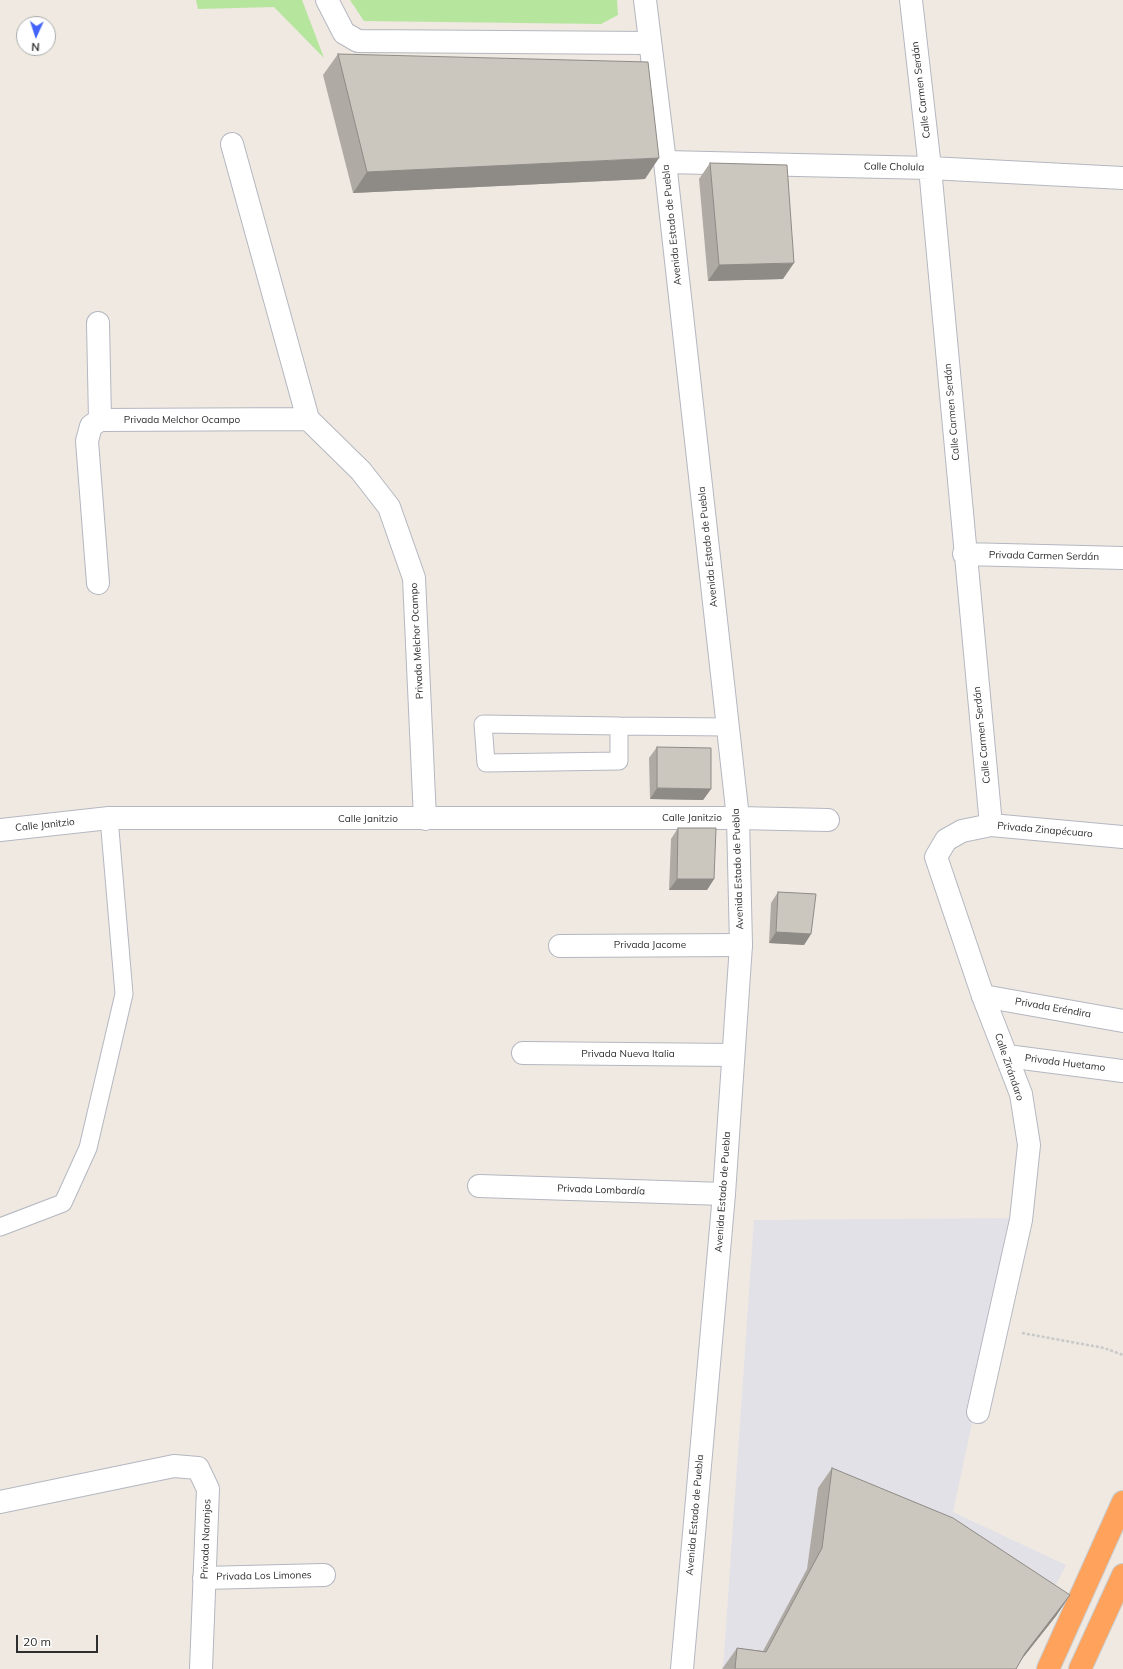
<!DOCTYPE html>
<meta charset="utf-8">
<style>
body{margin:0}
#map{position:relative;width:1123px;height:1669px;overflow:hidden;background:#efe9e1;font-family:Mulish,sans-serif}
canvas{display:block}
.north{position:absolute;left:16px;top:16px;width:40px;height:40px;box-sizing:border-box;background:#fff;border:1px solid #ababab;border-radius:50%;rotate:183deg;font-size:11px;font-weight:700;line-height:16px;text-align:center;color:#2e2e2e}
.north::after{content:'';display:block;margin:auto;width:14px;height:18px;background:#4264fb;clip-path:polygon(50% 0,100% 100%,50% 72%,0 100%)}
.scale{position:absolute;left:16px;top:1635px;width:82px;height:18px;box-sizing:border-box;border:2px solid #2e2e2e;border-top:0;padding-left:5px;font-size:12px;line-height:14px;white-space:nowrap;color:#2e2e2e;-webkit-text-stroke:3px #fff;paint-order:stroke}
</style>
<div id="map">
<canvas width="1123" height="1669"></canvas>
<div class="north">N</div>
<div class="scale">20 m</div>
</div>
<script>
const c = document.querySelector('canvas').getContext('2d');
c.lineJoin = 'round';
function fillPath(path, color) { c.fillStyle = color; c.fill(path, 'evenodd'); }
const poly = rows => new Path2D(rows.map(r => 'M' + r).join(''));
function stroke(path, color, width, dash) { c.strokeStyle = color; c.lineWidth = width; c.lineCap = dash ? 'butt' : 'round'; c.setLineDash(dash || []); c.stroke(path); }
function label(font, color, halo, rows, align = 'center') {
  c.font = font + ' Mulish,sans-serif'; c.lineWidth = 3; c.setLineDash([]); c.textBaseline = 'middle'; c.strokeStyle = halo; c.fillStyle = color; for (const [text, x, y, turn = 0] of rows) {
    c.save(); c.translate(x, y); c.rotate((+turn || 0) * Math.PI / 180); c.textAlign = isNaN(turn) ? turn : align; if (halo) c.strokeText(text, 0, 0); c.fillText(text, 0, 0); c.restore();
  }
}
fillPath(poly([
 [1016,1218,953,1512,1066,1565,1013,1669,723,1669,754,1220]
]), '#e3e1e8');
fillPath(poly([
 [196,0,302,0,324,58,274,7,198,9],
 [350,0,617,0,618,15,601,24,364,21]
]), '#b6e59e');
const service = poly([
 [619,726,483,724,486,763,619,761,619,726,727,727],
 [0,1227,63,1203,88,1148,124,994,109,818]
]);
const pedestrian = poly([
 [983,996,1123,1021],
 [1007,1056,1123,1071]
]);
const minor = poly([
 [327,0,344,33,358,41,650,43],
 [911,0,930,168,991,825],
 [232,144,308,419],
 [665,162,930,168,1123,178],
 [98,323,100,420],
 [964,554,1123,558],
 [98,583,87,441,91,426,100,420,308,419,361,471,389,507,414,578,425,819],
 [0,830,109,818,738,818,828,820],
 [560,946,741,945],
 [523,1053,733,1055],
 [479,1186,724,1194],
 [978,1412,1021,1220,1029,1145,1021,1094,983,996,936,857,946,840,962,831,991,825,1123,837],
 [0,1502,174,1466,198,1468,208,1489,201,1669],
 [204,1578,324,1575]
]);
const tertiary = poly([
 [645,0,665,162,738,818,741,945,724,1194,682,1669]
]);
const motorway = poly([
 [1048,1669,1123,1502],
 [1080,1669,1123,1575]
]);
stroke(service, '#b4b7c1', 19);
stroke(pedestrian, '#b4b7c1', 24);
stroke(minor, '#b4b7c1', 24);
stroke(tertiary, '#b4b7c1', 24);
stroke(motorway, '#c9c9c9', 24);
stroke(poly([
 [1022,1333,1104,1348,1123,1355]
]), '#c9c9c9', 2.5, [3, 2]);
stroke(service, '#fff', 17);
stroke(pedestrian, '#fff', 22);
stroke(minor, '#fff', 22);
stroke(tertiary, '#fff', 22);
stroke(motorway, '#ffa35c', 22);
fillPath(poly([
 [338,54,645,179,353,193,323,75],
 [710,163,783,279,708,281,699,179],
 [657,747,711,789,703,800,650,799,649,758],
 [678,828,714,879,707,890,669,890,671,839],
 [778,892,811,934,804,945,769,943,771,903],
 [832,1468,1070,1595,1056,1616,1021,1660,1016,1669,722,1669,737,1648,763,1651,807,1569,818,1488]
]), '#afaba4');
fillPath(poly([
 [659,158,645,179,353,193,367,172],
 [794,263,783,279,708,281,719,265],
 [657,788,711,789,703,800,650,799],
 [677,879,714,879,707,890,669,890],
 [776,932,811,934,804,945,769,943],
 [1070,1595,1056,1616,1014,1669,1025,1653]
]), '#8e8b86');
const building = poly([
 [338,54,648,62,659,158,367,172,338,54],
 [710,163,787,165,794,263,719,265,710,163],
 [657,747,711,748,711,789,657,788,657,747],
 [678,828,716,828,714,879,677,879,678,828],
 [778,892,816,894,811,934,776,932,778,892],
 [832,1468,953,1518,1070,1595,1025,1653,1016,1669,735,1669,737,1648,766,1652,822,1548,832,1468]
]);
fillPath(building, '#cbc7bf');
stroke(building, '#8e8b86', 1);
label('10px', '#2e2e2e', '#fff', [
 ["Calle Carmen Serdán",921,90,-97],
 ["Calle Cholula",894,167,1],
 ["Avenida Estado de Puebla",672,225,-96],
 ["Calle Carmen Serdán",952,412,-95],
 ["Privada Melchor Ocampo",182,420],
 ["Avenida Estado de Puebla",708,547,-96],
 ["Privada Carmen Serdán",1044,556,1],
 ["Privada Melchor Ocampo",417,641,-93],
 ["Calle Carmen Serdán",982,735,-96],
 ["Calle Janitzio",692,818],
 ["Calle Janitzio",368,819],
 ["Calle Janitzio",45,825,-6],
 ["Privada Zinapécuaro",1045,830,5],
 ["Avenida Estado de Puebla",738,869,-92],
 ["Privada Jacome",650,945],
 ["Privada Eréndira",1053,1008,10],
 ["Privada Nueva Italia",628,1054],
 ["Privada Huetamo",1065,1063,7],
 ["Calle Zirándaro",1009,1067,71],
 ["Privada Lombardía",601,1190,2],
 ["Avenida Estado de Puebla",723,1192,-86],
 ["Avenida Estado de Puebla",695,1515,-85],
 ["Privada Naranjos",206,1539,-88],
 ["Privada Los Limones",264,1576,-1]
]);
</script>
